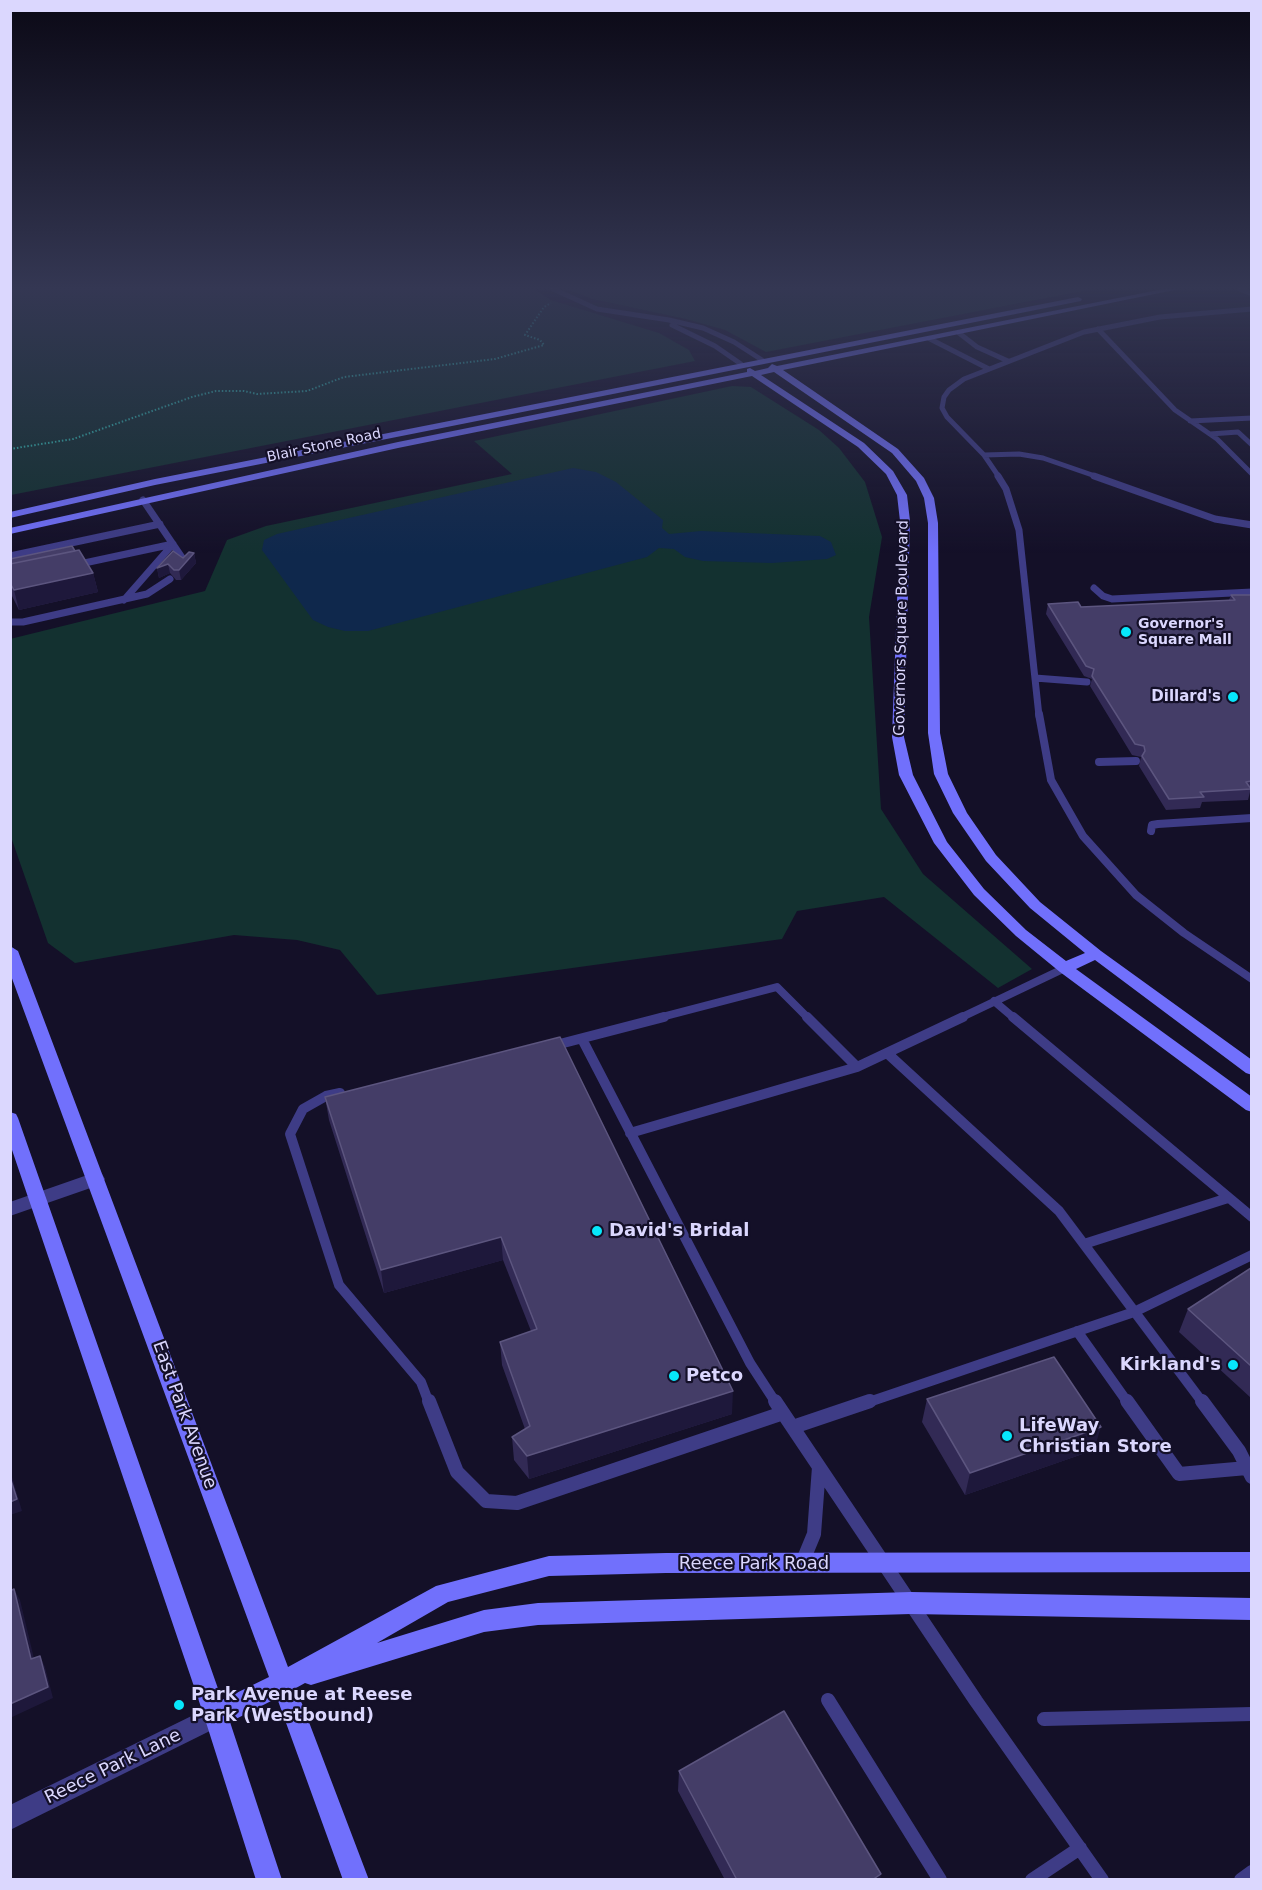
<!DOCTYPE html>
<style>
body{margin:0}
#map{position:relative;width:1262px;height:1890px;overflow:hidden;background:#141028;font-family:"DejaVu Sans",sans-serif}
canvas{display:block}
.frame{position:absolute;inset:0;border:12px solid #dbd7fe;pointer-events:none}
</style>
<div id="map">
<canvas width="1262" height="1890"></canvas>
<div class="frame"></div>
</div>
<script>
const c = document.querySelector('canvas').getContext('2d');
c.lineJoin = 'round';
function fillPath(path, color) { c.fillStyle = color; c.fill(path, 'evenodd'); }
const poly = rows => new Path2D(rows.map(r => 'M' + r).join(''));
function stroke(path, color, width, dash) { c.strokeStyle = color; c.lineWidth = width; c.lineCap = dash ? 'butt' : 'round'; c.setLineDash(dash || []); c.stroke(path); }
function label(font, color, halo, rows, align = 'center') {
  c.font = font + ' "DejaVu Sans",sans-serif'; c.lineWidth = 4.5; c.setLineDash([]); c.textBaseline = 'middle'; c.strokeStyle = halo; c.fillStyle = color; for (const [text, x, y, turn = 0] of rows) {
    c.save(); c.translate(x, y); c.rotate((+turn || 0) * Math.PI / 180); c.textAlign = isNaN(turn) ? turn : align; if (halo) c.strokeText(text, 0, 0); c.fillText(text, 0, 0); c.restore();
  }
}
fillPath(poly([
 [11,289,534,289,551,300,659,333,689,350,695,361,11,495],
 [567,289,1093,289,766,352,725,330,686,319,592,299],
 [732,386,751,387,819,430,839,448,865,482,882,537,869,617,881,809,923,874,1032,969,998,988,884,897,797,911,782,939,377,995,340,950,297,940,234,935,75,963,48,943,11,837,10,639,205,591,227,540,266,526,512,474,474,441]
]), '#133130');
fillPath(poly([
 [573,468,596,472,616,482,663,520,662,528,669,534,701,531,820,536,831,542,836,555,827,559,772,563,703,561,685,557,674,549,659,548,647,557,368,631,345,631,328,627,313,620,262,550,264,540,277,534]
]), '#0f284c');
stroke(poly([
 [10,449,73,439,192,397,216,391,244,391,257,394,307,391,344,377,495,359,544,345,540,340,525,335,544,307,551,303]
]), '#32b8ad', 2, [1.5, 2]);
stroke(poly([
 [553,289,597,309,669,320,703,328,734,342,762,360],
 [1240,289,1252,294],
 [672,325,715,346,741,364],
 [1098,329,1175,410,1217,439,1252,474],
 [959,333,977,347,1008,361],
 [930,339,989,369],
 [1190,421,1252,418],
 [1210,434,1238,432,1252,445],
 [984,455,1019,454,1043,458,1098,477],
 [999,477,984,455,947,417,942,408,944,397,949,390,964,379,1084,332,1160,317,1252,309]
]), '#3e3c86', 5);
stroke(poly([
 [998,476,1006,489,1019,530,1039,716],
 [1094,476,1215,519,1252,525],
 [143,500,185,562],
 [10,556,160,524],
 [75,565,173,544],
 [1094,588,1103,596,1112,599,1252,592],
 [124,600,173,544],
 [10,622,23,622,147,594,170,579],
 [1035,678,1087,682]
]), '#3e3c86', 7);
stroke(poly([
 [1039,714,1051,780,1083,836,1136,895,1184,933,1252,979],
 [1099,762,1136,761],
 [1151,831,1152,825,1158,824,1252,818],
 [994,1001,1014,1018],
 [658,1018,777,987,808,1018],
 [960,1018,1065,968]
]), '#3e3c86', 8);
stroke(poly([
 [807,1017,857,1067],
 [1013,1017,1252,1217],
 [582,1039,750,1363,776,1403],
 [552,1046,664,1017],
 [887,1053,1059,1211,1203,1403],
 [340,1093,326,1096,303,1109,290,1134,339,1285,421,1382,429,1403],
 [630,1133,857,1067,963,1017],
 [1084,1244,1228,1198],
 [1077,1331,1128,1403],
 [866,1403,1134,1312,1252,1255]
]), '#3e3c86', 10);
stroke(poly([
 [429,1401,457,1472,486,1501,517,1503,783,1413],
 [775,1401,976,1701,1102,1880],
 [1127,1401,1179,1474,1247,1468],
 [1202,1401,1239,1451,1252,1477],
 [793,1427,870,1401],
 [802,1563,814,1534,819,1467],
 [828,1700,940,1880],
 [1044,1719,1252,1714],
 [1032,1880,1080,1848],
 [1241,1880,1252,1872]
]), '#3e3c86', 14);
fillPath(poly([
 [96,1172,102,1174,105,1179,102,1184,10,1216,10,1202,96,1172],
 [216,1704,224,1708,228,1716,224,1724,10,1830,10,1805,216,1704]
]), '#3e3c86');
fillPath(poly([
 [1163,289,1179,289,783,370,898,449,924,478,934,498,938,523,940,733,948,774,967,813,996,855,1040,902,1101,951,1252,1060,1252,1075,1246,1073,1095,960,1076,969,1252,1097,1252,1112,1246,1110,1060,972,1016,936,974,895,934,843,899,775,892,737,900,521,897,495,886,474,858,447,752,376,398,448,10,534,10,528,398,442,747,372,747,369,750,368,755,371,768,368,772,364,777,366,1163,289],
 [774,372,892,453,916,481,924,498,928,523,928,733,934,774,953,813,986,861,1030,908,1085,953,1066,961,1026,930,984,889,947,842,913,775,904,737,910,521,907,495,893,471,864,443,761,375,774,372],
 [1078,297,1082,299,1081,301,155,485,10,518,10,512,155,479,1078,297],
 [10,946,18,951,288,1667,436,1586,549,1556,666,1553,1252,1552,1252,1572,666,1573,549,1576,448,1602,377,1643,484,1610,538,1603,911,1592,1252,1598,1252,1620,911,1614,538,1625,484,1632,311,1685,305,1683,296,1688,369,1880,343,1880,277,1698,230,1722,282,1880,256,1880,204,1716,10,1144,10,1112,16,1114,18,1118,222,1700,269,1677,10,973,10,946]
]), '#7170fc');
fillPath(poly([
 [75,551,93,573,98,592,19,610,10,592,10,559],
 [194,553,196,563,181,580,176,580,170,573,159,578,157,568],
 [1231,595,1251,595,1251,792,1250,792,1248,800,1202,802,1200,808,1166,810,1139,766,1141,757,1132,755,1090,686,1092,679,1084,676,1046,614,1048,604,1081,607,1229,600],
 [325,1097,732,1414,529,1479,514,1460,512,1437,525,1429,502,1365,500,1342,531,1331,503,1260,384,1293,329,1120],
 [1251,1268,1251,1398,1179,1332,1188,1309],
 [927,1399,1094,1450,965,1495,922,1422],
 [679,1771,880,1880,725,1880,678,1791]
]), '#322a55');
fillPath(poly([
 [194,553,196,563,181,580,179,570],
 [168,564,170,573,159,578,157,568],
 [93,573,98,592,19,610,14,590],
 [501,1237,503,1260,384,1293,381,1270],
 [733,1391,732,1414,529,1479,527,1456],
 [1101,1427,1094,1450,965,1495,970,1473],
 [10,1470,22,1511,10,1515],
 [14,1589,20,1600,37,1671,31,1659],
 [40,1656,45,1667,53,1698,10,1718,10,1704],
 [881,1874,880,1880,872,1880]
]), '#1e183b');
const building = poly([
 [72,546,75,551,10,564,10,559,72,546],
 [79,550,93,573,14,590,10,583,10,564,79,550],
 [173,551,183,558,189,552,194,553,179,570,174,570,168,564,157,568,173,551],
 [1231,595,1251,595,1251,781,1246,782,1251,789,1200,792,1204,797,1169,799,1142,756,1145,751,1144,746,1135,744,1092,676,1094,669,1086,666,1048,604,1078,602,1081,607,1235,600,1231,595],
 [560,1037,733,1391,527,1456,512,1437,530,1426,500,1342,537,1329,501,1237,381,1270,325,1097,560,1037],
 [1251,1268,1251,1366,1188,1309,1251,1268],
 [1054,1357,1101,1427,970,1473,927,1399,1054,1357],
 [10,1477,17,1499,10,1502,10,1477],
 [14,1589,31,1659,40,1656,48,1687,10,1704,10,1591,14,1589],
 [784,1711,881,1874,872,1880,737,1880,679,1771,784,1711]
]);
fillPath(building, '#443d67');
stroke(building, '#5c557f', 1.5);
const sky = c.createLinearGradient(0, 0, 0, 554);
sky.addColorStop(0, '#0b0916');
sky.addColorStop(0.52, '#343753');
sky.addColorStop(1, '#34375300');
c.fillStyle = sky;
c.fillRect(0, 0, 1262, 554);
for (const [x, y, r, color] of [
 [1126,632,6,"#07e7fb"],
 [1233,697,6,"#07e7fb"],
 [597,1231,6,"#07e7fb"],
 [1233,1365,6,"#07e7fb"],
 [674,1376,6,"#07e7fb"],
 [1007,1436,6,"#07e7fb"],
 [179,1705,6,"#07e7fb"]
]) { const dot = new Path2D(); dot.arc(x, y, r, 0, 2 * Math.PI); c.fillStyle = color; c.fill(dot); stroke(dot, '#141028', 2); }
label('14px', '#dbd7fe', '#141028', [
 ["Blair Stone Road",324,446,-12]
]);
label('bold 14px', '#dbd7fe', '#141028', [
 ["Governor's",1138,624],
 ["Square Mall",1138,640]
], 'left');
label('15px', '#dbd7fe', '#141028', [
 ["Governors Square Boulevard",902,628,-89]
]);
label('bold 15px', '#dbd7fe', '#141028', [
 ["Dillard's",1221,697]
], 'right');
label('bold 18px', '#dbd7fe', '#141028', [
 ["David's Bridal",609,1231],
 ["Kirkland's",1221,1365,"right"],
 ["Petco",686,1376],
 ["LifeWay",1019,1426],
 ["Christian Store",1019,1447],
 ["Park Avenue at Reese",191,1695],
 ["Park (Westbound)",191,1716]
], 'left');
label('18px', '#dbd7fe', '#141028', [
 ["East Park Avenue",184,1415,70],
 ["Reece Park Road",754,1564],
 ["Reece Park Lane",113,1767,-26]
]);
</script>
